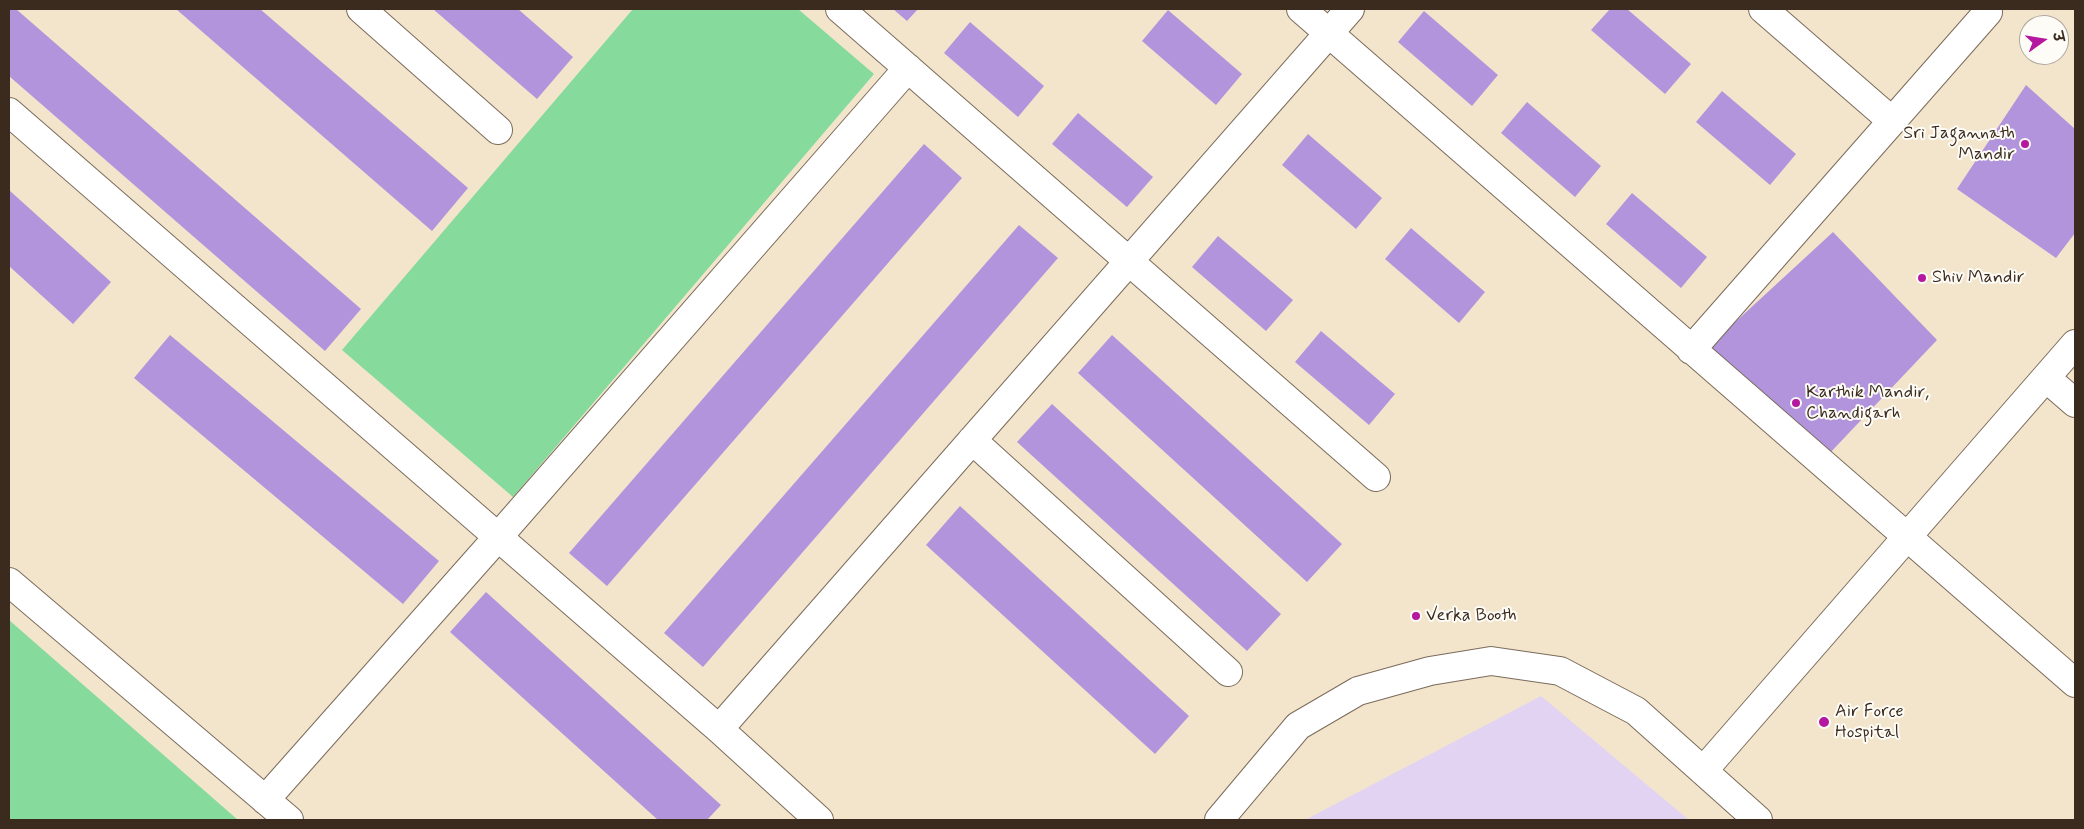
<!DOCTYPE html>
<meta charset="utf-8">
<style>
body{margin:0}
#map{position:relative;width:2084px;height:829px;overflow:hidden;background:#f2e5cb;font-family:Mynerve,"Playpen Sans Deva",sans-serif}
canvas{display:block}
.frame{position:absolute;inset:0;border:10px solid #3b2a1e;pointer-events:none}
.north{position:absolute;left:2019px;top:15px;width:50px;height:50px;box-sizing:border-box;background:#fdfcf7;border:1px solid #afa8a0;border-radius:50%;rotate:77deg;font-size:14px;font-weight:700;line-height:20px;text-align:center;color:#3b2a1e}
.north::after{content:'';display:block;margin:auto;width:18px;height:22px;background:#b5179e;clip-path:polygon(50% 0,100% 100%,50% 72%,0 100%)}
</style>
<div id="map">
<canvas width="2084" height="829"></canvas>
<div class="frame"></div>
<div class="north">उ</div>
</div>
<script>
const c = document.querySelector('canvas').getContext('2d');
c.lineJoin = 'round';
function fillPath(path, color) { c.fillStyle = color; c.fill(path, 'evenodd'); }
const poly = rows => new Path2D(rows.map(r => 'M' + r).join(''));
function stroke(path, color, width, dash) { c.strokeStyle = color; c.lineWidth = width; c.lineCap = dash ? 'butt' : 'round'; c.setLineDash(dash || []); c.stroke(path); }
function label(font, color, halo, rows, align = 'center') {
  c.font = font + ' Mynerve,sans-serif'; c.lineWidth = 4; c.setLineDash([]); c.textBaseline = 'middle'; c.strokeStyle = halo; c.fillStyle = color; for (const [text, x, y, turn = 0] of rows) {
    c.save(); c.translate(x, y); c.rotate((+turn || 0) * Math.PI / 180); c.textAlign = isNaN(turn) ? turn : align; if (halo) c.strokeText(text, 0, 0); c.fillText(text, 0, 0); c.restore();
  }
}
fillPath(poly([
 [1541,696,1689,820,1305,820]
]), '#e3d3f2');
fillPath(poly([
 [633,9,798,9,874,74,513,497,342,350],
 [9,620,238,820,9,820]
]), '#86da9c');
fillPath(poly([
 [9,9,16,9,361,309,325,351,9,76],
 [176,9,260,9,468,188,432,231],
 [433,9,518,9,573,57,537,99],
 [893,9,918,9,907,21],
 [1610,9,1627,9,1691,64,1665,94,1591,30],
 [1168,10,1242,74,1216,105,1142,41],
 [1424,11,1498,75,1472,106,1398,42],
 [970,22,1044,86,1018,117,944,53],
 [2026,85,2075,129,2075,233,2056,258,1957,189],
 [1722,91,1796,154,1770,185,1696,122],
 [1527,102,1601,166,1575,197,1501,133],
 [1078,113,1153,177,1127,207,1052,144],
 [1308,134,1382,198,1356,229,1282,165],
 [924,144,962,178,607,586,569,553],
 [9,190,111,282,73,324,9,266],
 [1632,193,1707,257,1681,288,1606,224],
 [1019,225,1058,258,703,667,664,633],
 [1411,228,1485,292,1459,323,1385,259],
 [1833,232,1937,340,1828,455,1706,349],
 [1218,236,1293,300,1266,331,1192,267],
 [1321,331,1395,394,1369,425,1295,362],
 [170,335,439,561,403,604,134,378],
 [1112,335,1342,544,1307,582,1078,373],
 [1052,404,1281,614,1247,651,1017,442],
 [960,506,1189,716,1155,754,926,545],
 [486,592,721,805,707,820,658,820,450,632]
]), '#b294dd');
const minor = poly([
 [361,9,498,130],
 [840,9,1376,477],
 [1301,9,2075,683],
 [1763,9,1892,121],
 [9,112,719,729,819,820],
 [1691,350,1988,12],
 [2046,378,2075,403],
 [972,440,1228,672],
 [9,582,289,820],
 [719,729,1350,9],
 [1703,771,2075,344],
 [265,800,498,537,908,68],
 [1219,820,1298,726,1358,691,1430,671,1491,661,1560,671,1636,711,1758,820]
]);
stroke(minor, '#7b6b5b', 30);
stroke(minor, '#fff', 28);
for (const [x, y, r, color] of [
 [2025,144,5,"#b5179e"],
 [1922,278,5,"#b5179e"],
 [1796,403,5,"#b5179e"],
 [1416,616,5,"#b5179e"],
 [1824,722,6,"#b5179e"]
]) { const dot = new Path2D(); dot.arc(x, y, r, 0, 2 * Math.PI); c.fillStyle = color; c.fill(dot); stroke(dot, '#fdfcf7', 2); }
label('18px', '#3b2a1e', '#fdfcf7', [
 ["Sri Jagannath",2015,134,"right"],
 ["Mandir",2015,155,"right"],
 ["Shiv Mandir",1932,278],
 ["Karthik Mandir,",1806,393],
 ["Chandigarh",1806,414],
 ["Verka Booth",1426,616],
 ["Air Force",1835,712],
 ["Hospital",1835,733]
], 'left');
</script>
